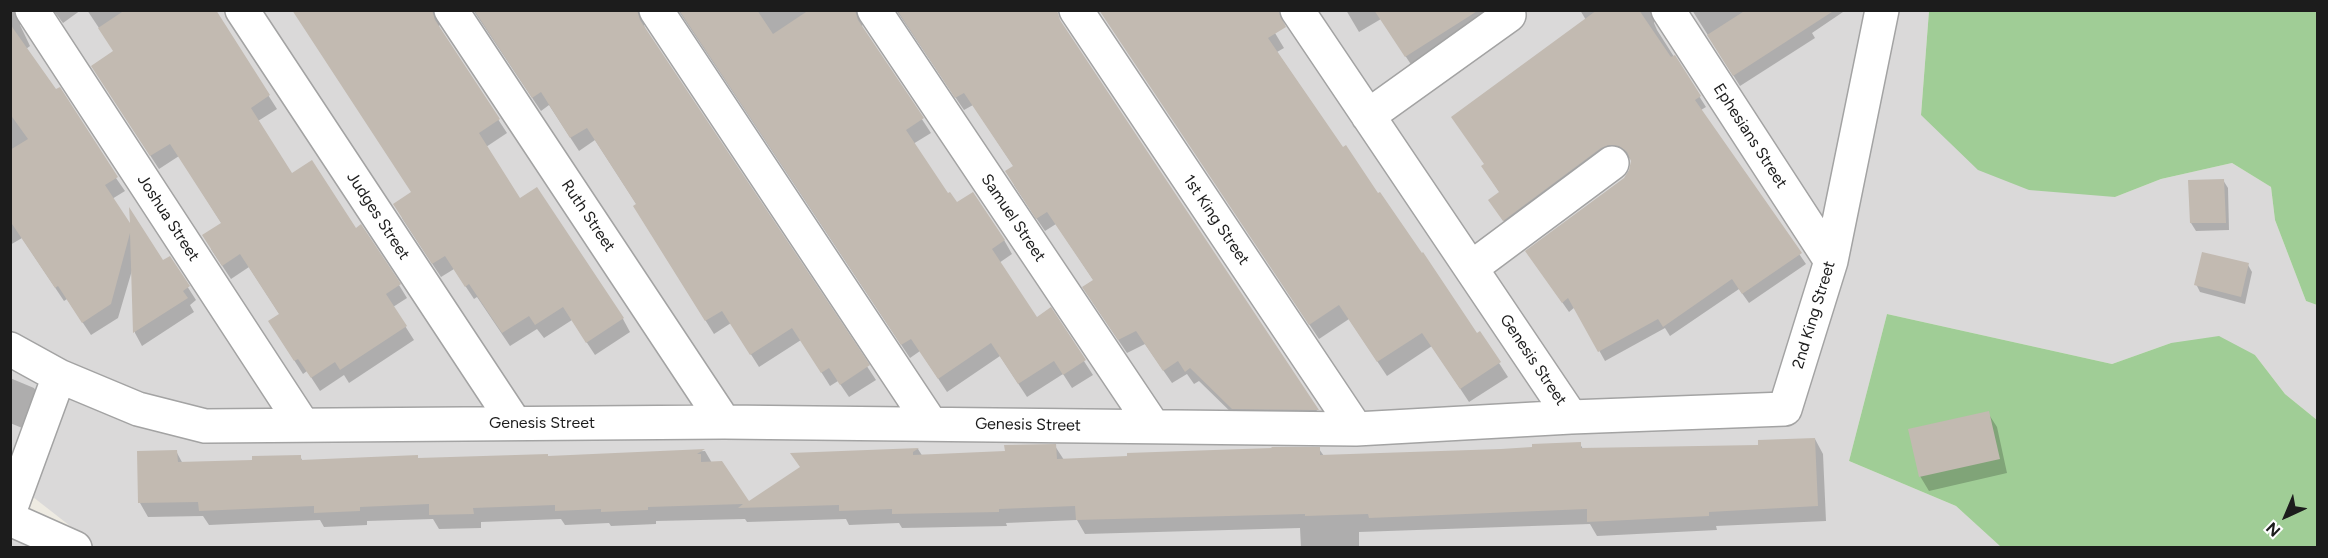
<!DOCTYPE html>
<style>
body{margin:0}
#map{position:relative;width:2328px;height:558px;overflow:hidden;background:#eeebe2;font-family:Figtree,sans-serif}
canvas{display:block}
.frame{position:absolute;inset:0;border:12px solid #1c1c1c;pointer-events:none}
.north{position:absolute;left:2256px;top:486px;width:60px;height:60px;-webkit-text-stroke:4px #fff;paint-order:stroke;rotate:224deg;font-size:16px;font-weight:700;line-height:24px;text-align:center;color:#1c1c1c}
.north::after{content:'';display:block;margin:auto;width:21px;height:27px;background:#1c1c1c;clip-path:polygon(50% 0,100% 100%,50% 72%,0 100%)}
</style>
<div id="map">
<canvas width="2328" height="558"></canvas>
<div class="frame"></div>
<div class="north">N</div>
</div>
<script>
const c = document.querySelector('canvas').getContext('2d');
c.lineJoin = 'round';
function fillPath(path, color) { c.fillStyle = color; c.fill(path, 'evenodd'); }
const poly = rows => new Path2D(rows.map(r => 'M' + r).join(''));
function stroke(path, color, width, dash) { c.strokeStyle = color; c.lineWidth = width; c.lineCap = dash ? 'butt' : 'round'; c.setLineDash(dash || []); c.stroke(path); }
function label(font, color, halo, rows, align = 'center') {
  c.font = font + ' Figtree,sans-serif'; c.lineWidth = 6; c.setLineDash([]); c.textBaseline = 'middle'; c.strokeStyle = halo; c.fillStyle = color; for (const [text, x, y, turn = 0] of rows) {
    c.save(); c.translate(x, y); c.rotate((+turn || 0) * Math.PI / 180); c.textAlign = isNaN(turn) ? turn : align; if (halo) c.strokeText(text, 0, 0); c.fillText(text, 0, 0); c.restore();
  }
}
fillPath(poly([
 [11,11,1929,11,1921,115,2115,197,2161,179,2232,163,2271,187,2275,220,2306,301,2317,305,2317,420,2285,394,2255,355,2171,343,2112,364,1887,314,1849,461,1956,506,2001,547,11,548,11,527,74,529,33,497,11,489]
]), '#dad9d9');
fillPath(poly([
 [1929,11,2317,11,2317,305,2306,301,2275,220,2271,187,2232,163,2161,179,2115,197,2029,190,1978,170,1921,115],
 [1887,314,2112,364,2171,343,2219,336,2255,355,2285,394,2317,420,2317,547,2001,547,1956,506,1849,461]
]), '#a0cd96');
fillPath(poly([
 [10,10,27,10,22,16,20,25,30,46,26,49,125,191,112,199,131,228,163,262,169,258,196,300,190,305,194,312,142,346,135,333,133,267,118,318,91,335,67,299,64,301,22,238,10,245],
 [53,10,81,10,63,23],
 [87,10,214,10,277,109,258,121,292,175,356,230,399,285,407,298,393,307,414,340,349,383,344,375,320,391,307,371,303,374,278,335,280,315,249,267,231,279,211,249,222,224,179,156,159,169,101,80,115,52],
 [293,10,446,10,441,16,439,27,441,32,507,133,486,147,520,200,623,319,630,332,595,355,572,320,544,338,537,329,510,346,477,297,474,299,454,269,441,277,402,218,413,193],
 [473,10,651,10,647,15,644,25,646,32,876,380,849,397,838,381,830,386,801,340,759,367,731,323,714,334,642,219,637,205,595,140,579,151,549,105,541,111],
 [678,10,869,10,864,16,862,27,864,31,931,133,913,144,948,195,957,204,1004,240,1012,254,999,263,1036,319,1050,309,1093,375,1072,388,1063,374,1027,397,1000,356,947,392,920,351,910,358],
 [896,10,1044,10,1068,34,1325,423,1241,422,1199,381,1194,384,1187,374,1172,383,1145,344,1127,353,1092,301,1094,281,1056,224,1045,231,1014,185,1014,167,973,105,964,110],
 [1346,10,1509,10,1414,69,1381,19,1359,32],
 [1580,10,1658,10,1654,23,1657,30,1706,107,1701,110,1806,264,1749,303,1739,289,1670,336,1665,328,1605,361,1575,307,1569,312,1527,252,1625,179,1631,170,1632,160,1626,156,1510,230,1490,201,1500,193,1483,167,1586,20],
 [1692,10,1843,10,1843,12,1812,33,1815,38,1740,86],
 [1101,11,1275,33,1284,48,1277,52,1343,149,1476,335,1499,363,1508,377,1469,402,1432,346,1387,376,1349,319,1319,339],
 [2223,180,2228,188,2229,230,2196,231,2191,223,2190,181],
 [2248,265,2252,272,2245,304,2200,292,2196,284],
 [10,378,34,388,43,402,32,432,10,423],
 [1988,413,1997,427,2007,473,1929,491,1920,476],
 [1815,439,1823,454,1826,521,1716,526,1717,530,1597,536,1590,524,1359,532,1359,548,1301,548,1300,528,1085,534,1077,520,1006,523,1007,526,902,528,899,523,849,525,846,519,747,522,745,519,656,521,656,524,611,526,609,523,565,525,561,519,481,522,481,528,439,529,433,519,367,521,367,525,324,527,320,520,209,525,203,516,148,517,140,503,176,451,183,464,254,462,300,456,303,462,549,457,705,451,712,463,748,503,801,468,793,454,918,449,923,457,1006,453,1055,446,1064,460,1319,449,1324,456,1501,451,1580,444,1583,449,1759,446]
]), '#0003');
fillPath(poly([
 [125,10,216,10,270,95,251,108,292,173,312,160,356,228,361,224,401,284,386,294,407,326,340,370,335,362,311,378,298,359,294,361,268,321,279,314,240,254,222,266,202,235,221,223,170,144,150,156,91,66,113,51,98,28],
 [292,10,432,10,435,20,500,119,479,133,520,198,537,187,624,318,586,343,563,307,535,325,529,316,502,333,469,284,465,287,445,256,432,264,393,204,411,192],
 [474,10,637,10,640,20,870,365,840,385,829,368,821,373,792,328,750,355,722,311,705,321,633,206,636,204,587,128,570,138,541,92,532,98],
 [679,10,757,10,773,34,809,10,855,10,858,20,924,118,906,130,948,193,950,192,957,202,973,192,1005,240,992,249,1037,317,1051,307,1086,360,1063,375,1054,361,1018,384,991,343,938,379,911,339,901,345],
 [897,10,1057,10,1060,20,1319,410,1232,409,1190,368,1185,372,1178,361,1163,371,1136,331,1118,340,1082,287,1093,280,1047,212,1036,219,1005,171,1013,166,964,93,955,98],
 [1099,10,1278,10,1286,27,1268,38,1343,147,1346,145,1378,193,1380,192,1422,253,1423,252,1477,333,1480,331,1501,362,1460,389,1422,333,1377,362,1339,305,1309,325],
 [1374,10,1479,10,1405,57],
 [1597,10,1639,10,1671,57,1675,55,1701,96,1695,100,1802,253,1742,294,1732,279,1663,327,1658,319,1598,352,1568,298,1562,303,1525,251,1624,178,1629,170,1631,161,1627,152,1619,146,1609,145,1601,148,1503,221,1488,200,1499,192,1481,166,1484,164,1451,117],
 [1746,10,1835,10,1733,76,1707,35],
 [10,24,56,89,60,87,118,177,105,185,130,223,129,207,163,260,170,256,190,286,183,291,188,298,133,333,130,233,111,304,82,323,58,286,55,288,10,221,10,150,28,139,10,114],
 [2224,179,2226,223,2190,223,2188,180],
 [2202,252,2249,263,2241,297,2194,285],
 [1989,411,2000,459,1919,477,1908,429],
 [1815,438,1818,506,1709,512,1709,516,1587,522,1587,509,1369,518,1368,514,1305,516,1305,514,1076,520,1075,506,999,509,999,512,892,514,892,509,839,511,839,505,738,508,743,504,648,507,648,510,601,512,601,509,555,511,555,505,473,508,474,514,429,515,429,504,360,507,360,511,314,513,314,506,199,511,198,502,138,503,137,451,177,450,178,462,252,460,252,456,301,455,301,460,418,455,418,458,548,454,548,456,705,449,697,454,701,454,701,462,722,461,749,501,800,467,790,453,919,448,913,452,913,455,1005,451,1004,445,1056,444,1057,459,1127,456,1127,453,1272,448,1271,447,1320,447,1320,455,1501,449,1532,447,1532,444,1581,442,1581,448,1758,445,1758,440]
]), '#c2bab1');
const minor = poly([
 [32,10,303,425],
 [242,10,514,422],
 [451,10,724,422],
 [656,10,931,424],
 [874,10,1153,426],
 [1076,10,1356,429],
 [1297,10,1571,417],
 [1668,10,1831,261],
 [1368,116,1509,15],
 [1471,268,1612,163],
 [10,349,59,376,138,409,205,426,724,422,1356,429,1571,417,1785,409,1831,261,1882,10],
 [10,510,59,376],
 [10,519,75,548]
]);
stroke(minor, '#a3a3a3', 36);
stroke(minor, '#fff', 33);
label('16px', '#1c1c1c', '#fff', [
 ["Ephesians Street",1750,136,57],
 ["Judges Street",378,216,57],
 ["Ruth Street",588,216,56],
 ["Joshua Street",168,218,57],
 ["Samuel Street",1013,218,56],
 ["1st King Street",1216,220,56],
 ["2nd King Street",1814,315,-73],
 ["Genesis Street",1533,360,56],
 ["Genesis Street",542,423],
 ["Genesis Street",1028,425,1]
]);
</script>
